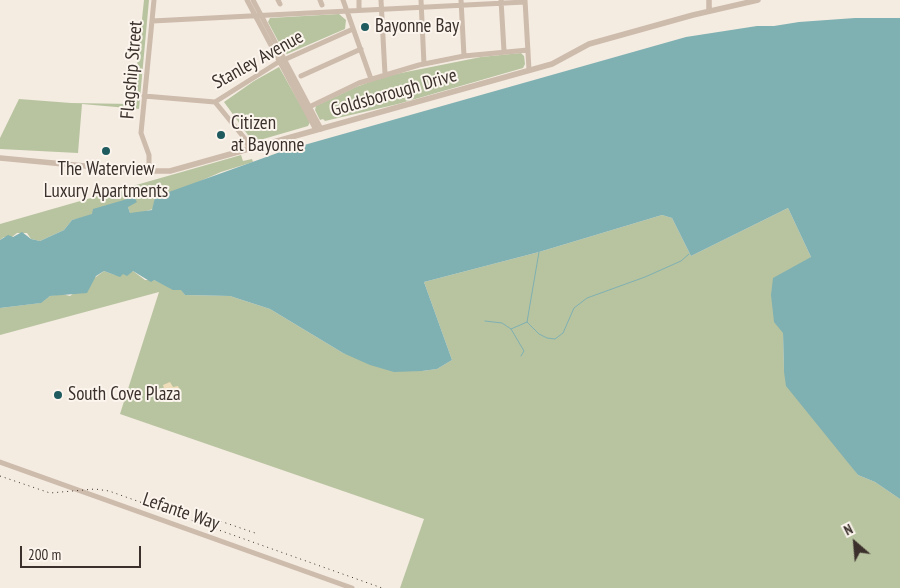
<!DOCTYPE html>
<style>
body{margin:0}
#map{position:relative;width:900px;height:588px;overflow:hidden;background:#f4ebe1;font-family:"PT Sans Narrow",sans-serif}
canvas{display:block}
.north{position:absolute;left:830px;top:518px;width:50px;height:50px;-webkit-text-stroke:4px #fbf5ee;paint-order:stroke;rotate:333deg;font-size:14px;font-weight:700;line-height:20px;text-align:center;color:#3b302b}
.north::after{content:'';display:block;margin:auto;width:18px;height:22px;background:#3b302b;clip-path:polygon(50% 0,100% 100%,50% 72%,0 100%)}
.scale{position:absolute;left:20px;top:546px;width:121px;height:22px;box-sizing:border-box;border:2px solid #3b302b;border-top:0;padding-left:6px;font-size:15px;line-height:18px;white-space:nowrap;color:#3b302b;-webkit-text-stroke:4px #fbf5ee;paint-order:stroke}
</style>
<div id="map">
<canvas width="900" height="588"></canvas>
<div class="north">N</div>
<div class="scale">200 m</div>
</div>
<script>
const c = document.querySelector('canvas').getContext('2d');
c.lineJoin = 'round';
function fillPath(path, color) { c.fillStyle = color; c.fill(path, 'evenodd'); }
const poly = rows => new Path2D(rows.map(r => 'M' + r).join(''));
function stroke(path, color, width, dash) { c.strokeStyle = color; c.lineWidth = width; c.lineCap = dash ? 'butt' : 'round'; c.setLineDash(dash || []); c.stroke(path); }
function label(font, color, halo, rows, align = 'center') {
  c.font = font + ' "PT Sans Narrow",sans-serif'; c.lineWidth = 4; c.setLineDash([]); c.textBaseline = 'middle'; c.strokeStyle = halo; c.fillStyle = color; for (const [text, x, y, turn = 0] of rows) {
    c.save(); c.translate(x, y); c.rotate((+turn || 0) * Math.PI / 180); c.textAlign = isNaN(turn) ? turn : align; if (halo) c.strokeText(text, 0, 0); c.fillText(text, 0, 0); c.restore();
  }
}
fillPath(poly([
 [144,0,149,0,139,109,82,104,78,153,0,149,0,138,19,99,71,103,133,104],
 [339,14,346,20,345,29,287,54,284,52,268,22,270,18],
 [521,53,524,56,525,64,523,68,398,104,325,121,323,119,320,120,315,110,316,106,356,87,386,76,481,57],
 [279,67,310,122,308,126,253,142,224,102,254,81],
 [241,155,243,161,252,159,253,162,221,172,178,191,155,197,153,209,135,214,130,213,128,207,72,220,64,230,40,241,31,239,27,233,17,233,12,237,4,237,0,240,0,224],
 [788,208,811,257,783,333,784,372,858,475,875,482,900,499,900,588,400,588,424,519,120,414,159,292,0,335,0,308,40,303,50,296,62,294,70,296,104,271,115,275,133,271,145,280,154,280,173,289,181,289,185,295,230,296,270,309,343,353,422,371,437,369,452,360,424,282,539,252,662,215,672,218,691,256]
]), '#b8c4a0');
fillPath(poly([
 [170,382,173,387,178,386,181,394,180,397,174,396,175,400,169,402,169,396,173,395,167,394,168,391,164,389,163,385]
]), '#efdcb8');
fillPath(poly([
 [855,18,900,18,900,499,875,482,858,475,786,386,784,372,783,333,774,322,771,295,773,278,811,257,788,208,691,256,672,218,662,215,539,252,424,282,452,360,437,369,422,371,394,372,370,365,343,353,270,309,230,296,185,295,181,290,173,290,154,280,151,282,133,271,127,276,123,274,120,277,104,271,96,276,87,293,50,296,41,303,0,308,0,240,8,235,13,237,22,232,31,239,40,241,64,230,72,220,92,214,93,209,134,197,137,202,128,207,130,213,152,210,155,197,283,151,686,37,757,26,774,26,799,22]
]), '#7fb0b2');
stroke(poly([
 [539,252,527,322,539,334,547,338,555,339,563,333,574,308,587,298,645,277,681,261,689,254],
 [485,321,502,323,511,329,527,322],
 [511,329,524,351,521,356]
]), '#7fb0b2', 1);
stroke(poly([
 [247,0,316,130],
 [253,0,321,129],
 [278,0,280,4],
 [320,0,322,5],
 [343,0,371,79],
 [359,0,359,10],
 [381,0,385,74],
 [421,0,424,64],
 [461,0,464,56],
 [501,0,504,51],
 [525,0,529,70],
 [152,21,525,2],
 [301,76,361,49],
 [144,96,215,102,277,63,353,29],
 [215,102,246,140,249,149],
 [305,109,359,83,419,65,464,56,528,50],
 [149,172,149,155,141,133,154,0],
 [0,462,352,588]
]), '#cdbbac', 5);
stroke(poly([
 [709,0,709,11],
 [0,158,138,171,170,171,552,64,589,44,693,15,758,0]
]), '#cdbbac', 5.5);
stroke(poly([
 [0,476,50,493,95,489,109,491,382,588],
 [196,517,220,521,258,534]
]), '#3b302b', 1, [1, 4]);
for (const [x, y, r, color] of [
 [365,27,5,"#1f5a5e"],
 [221,135,5,"#1f5a5e"],
 [106,151,5,"#1f5a5e"],
 [58,395,5,"#1f5a5e"]
]) { const dot = new Path2D(); dot.arc(x, y, r, 0, 2 * Math.PI); c.fillStyle = color; c.fill(dot); stroke(dot, '#fbf5ee', 2); }
label('19px', '#3b302b', '#fbf5ee', [
 ["Bayonne Bay",375,27],
 ["Citizen",231,124],
 ["at Bayonne",231,146],
 ["The Waterview",106,170,"center"],
 ["Luxury Apartments",106,192,"center"],
 ["South Cove Plaza",68,395]
], 'left');
label('19px', '#3b302b', '#fbf5ee', [
 ["Stanley Avenue",258,60,-29],
 ["Flagship Street",132,70,-85],
 ["Goldsborough Drive",394,93,-16],
 ["Lefante Way",181,512,19]
]);
</script>
